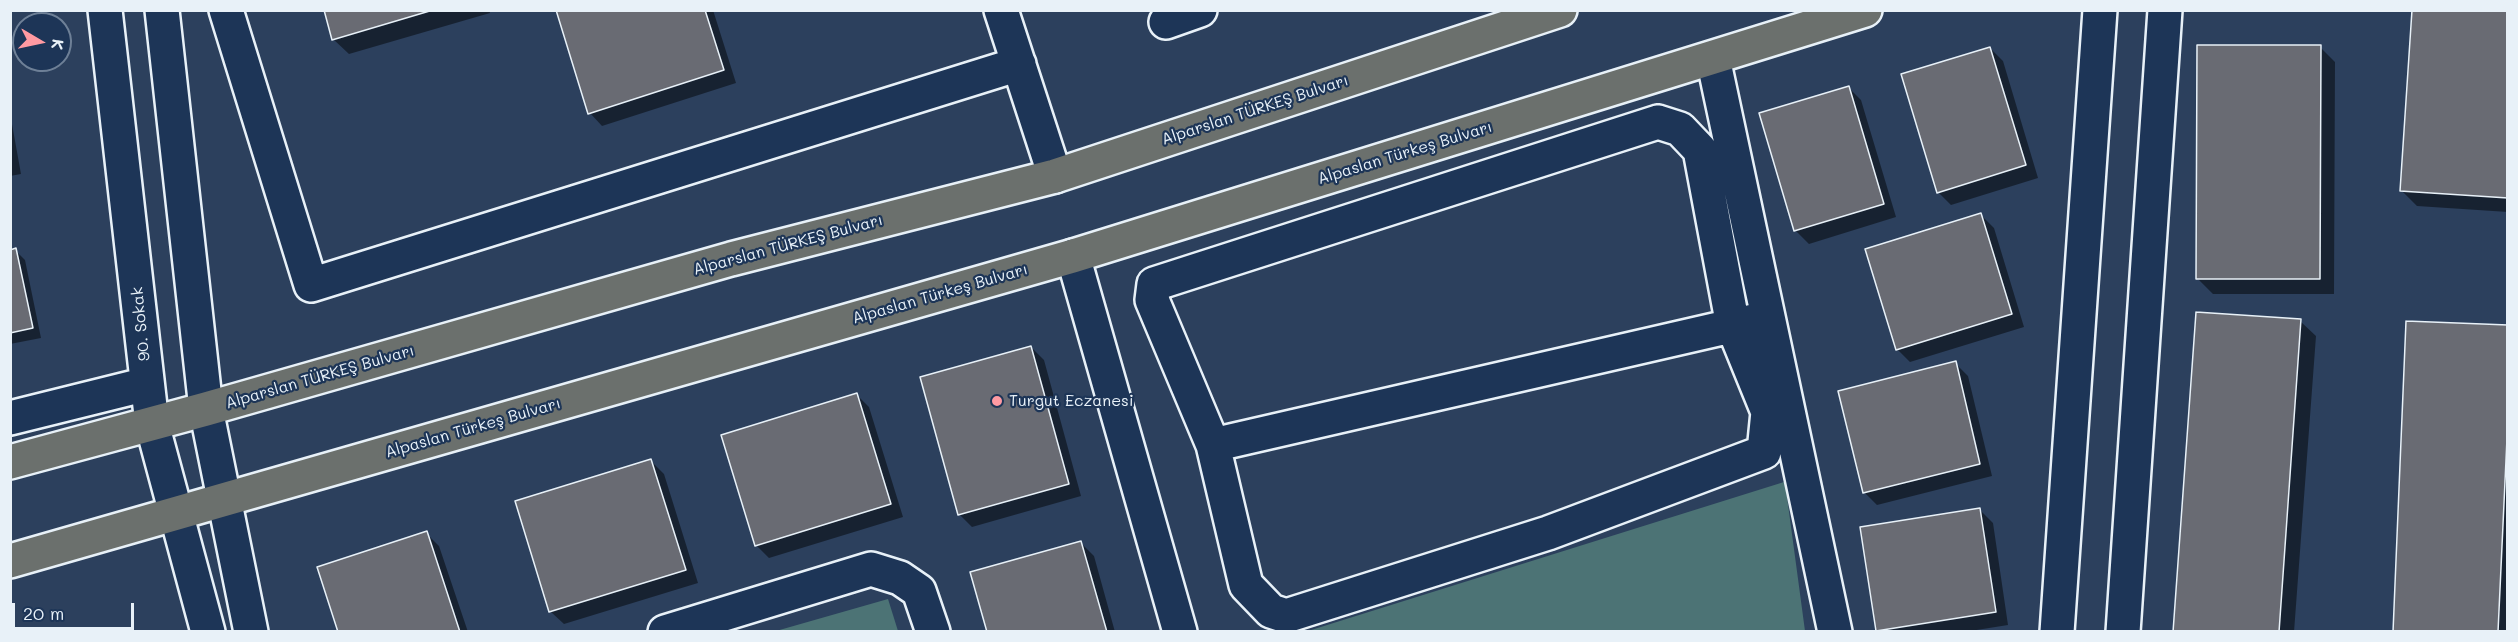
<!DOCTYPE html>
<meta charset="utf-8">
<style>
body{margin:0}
#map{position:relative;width:2518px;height:642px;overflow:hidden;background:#2c405d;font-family:Mali,sans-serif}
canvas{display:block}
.frame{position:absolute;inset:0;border:12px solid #e8f1f8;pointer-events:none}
.north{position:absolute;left:12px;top:12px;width:60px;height:60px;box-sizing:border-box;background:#1d3557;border:2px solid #6e8097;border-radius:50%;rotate:99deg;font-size:16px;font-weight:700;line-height:24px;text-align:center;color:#e8f1f8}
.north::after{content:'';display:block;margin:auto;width:21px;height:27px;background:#ff9aa2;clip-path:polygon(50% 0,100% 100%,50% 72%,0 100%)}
.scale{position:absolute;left:12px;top:603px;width:122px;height:27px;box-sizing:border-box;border:3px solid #e8f1f8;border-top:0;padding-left:8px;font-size:18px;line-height:21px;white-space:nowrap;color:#e8f1f8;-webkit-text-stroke:4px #1d3557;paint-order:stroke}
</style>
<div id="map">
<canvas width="2518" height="642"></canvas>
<div class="frame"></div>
<div class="north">K</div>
<div class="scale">20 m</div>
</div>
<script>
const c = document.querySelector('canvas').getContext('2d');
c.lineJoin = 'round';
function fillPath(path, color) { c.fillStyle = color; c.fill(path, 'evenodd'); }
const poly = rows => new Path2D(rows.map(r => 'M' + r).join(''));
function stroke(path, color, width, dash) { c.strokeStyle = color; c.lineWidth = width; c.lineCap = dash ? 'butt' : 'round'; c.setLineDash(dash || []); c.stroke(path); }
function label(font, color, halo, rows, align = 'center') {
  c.font = font + ' Mali,sans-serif'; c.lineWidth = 4.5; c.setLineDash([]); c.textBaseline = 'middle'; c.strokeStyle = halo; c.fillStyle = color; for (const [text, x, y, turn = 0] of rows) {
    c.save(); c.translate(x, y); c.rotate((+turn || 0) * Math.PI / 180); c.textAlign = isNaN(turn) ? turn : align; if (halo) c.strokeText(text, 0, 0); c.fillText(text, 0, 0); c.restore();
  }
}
fillPath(poly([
 [1785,482,1805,631,1308,631,1784,482],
 [888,599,898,631,776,631]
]), '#4c7375');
fillPath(poly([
 [325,10,489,10,490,13,349,54,333,39],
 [557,10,713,10,736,83,602,126,590,113],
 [2508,10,2508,212,2417,206,2402,191],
 [2320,47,2335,62,2334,294,2213,294,2198,279],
 [1990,48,2003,61,2038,178,1951,205,1938,192],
 [1848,87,1861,100,1896,217,1809,244,1796,231,1761,114],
 [10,113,21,174,10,176],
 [1981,215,1994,228,2024,327,1910,362,1897,349],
 [15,250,25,260,41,338,10,344,10,251],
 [2300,321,2316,336,2294,632,2174,632],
 [2508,326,2508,632,2395,631],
 [1031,347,1044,360,1081,496,972,527,959,514],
 [1955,363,1968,376,1992,476,1877,505,1864,492],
 [856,394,869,407,903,517,769,558,756,545],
 [651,461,664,474,698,583,564,624,551,612,517,502],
 [1980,510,1993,523,2008,625,1964,632,1879,632,1878,630],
 [426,533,439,546,468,632,340,632],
 [1081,543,1094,556,1115,632,988,632]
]), '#0007');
const building = poly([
 [324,10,433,10,332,40,324,10],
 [556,10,705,10,724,70,588,114,556,10],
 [2412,10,2508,10,2508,198,2400,191,2412,10],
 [2197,45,2321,45,2320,279,2196,279,2197,45],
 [1990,47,2026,165,1937,193,1901,74,1990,47],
 [1849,86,1884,204,1794,231,1759,113,1849,86],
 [1981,213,2012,314,1896,350,1865,249,1981,213],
 [16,248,33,328,10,333,10,250,16,248],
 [2196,312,2301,319,2279,632,2173,632,2196,312],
 [2406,321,2508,325,2508,417,2498,632,2393,632,2406,321],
 [1031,346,1069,484,958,515,920,377,1031,346],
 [1956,361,1980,464,1863,493,1838,391,1956,361],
 [857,393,891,504,755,546,721,435,857,393],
 [651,459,686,570,549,612,515,501,651,459],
 [1980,508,1996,612,1876,631,1860,527,1980,508],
 [427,531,460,632,338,632,317,567,427,531],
 [1081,541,1107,632,987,632,970,572,1081,541]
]);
fillPath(building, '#696b73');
stroke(building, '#e8f1f8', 1.5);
const minor = poly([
 [105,10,152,424,208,632],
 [162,10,206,409,251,632],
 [226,10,311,285,1019,64],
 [1001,10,1055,176],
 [1166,22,1200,10],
 [1713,58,1835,632],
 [1658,122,1680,129,1700,150,1733,326,1768,412,1764,452,1548,533,1286,616,1271,611,1246,585,1213,445,1152,300,1154,284,1658,122],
 [1073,256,1180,632],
 [10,418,147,384],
 [1213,445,1753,321],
 [665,632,871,569,900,578,919,591,933,632],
 [2057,632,2100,10],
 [2123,632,2165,10]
]);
const major = poly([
 [10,462,206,409,731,259,1055,176,1560,10],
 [10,561,1073,256,1865,10]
]);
stroke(minor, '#e8f1f8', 38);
stroke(major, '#e8f1f8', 38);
stroke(minor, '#1d3557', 33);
stroke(major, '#6b706d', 33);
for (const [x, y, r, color] of [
 [997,401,6,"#ff9aa2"]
]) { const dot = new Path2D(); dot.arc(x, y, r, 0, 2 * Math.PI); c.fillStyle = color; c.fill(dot); stroke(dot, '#1d3557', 2); }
label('16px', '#e8f1f8', '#1d3557', [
 ["Alparslan TÜRKEŞ Bulvarı",1255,110,-18],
 ["Alpaslan Türkeş Bulvarı",1405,153,-17],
 ["Alparslan TÜRKEŞ Bulvarı",788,245,-15],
 ["Alpaslan Türkeş Bulvarı",940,294,-16],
 ["90. Sokak",141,324,-96],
 ["Alparslan TÜRKEŞ Bulvarı",320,377,-16],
 ["Alpaslan Türkeş Bulvarı",473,428,-16]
]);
label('16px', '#e8f1f8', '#1d3557', [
 ["Turgut Eczanesi",1009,401]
], 'left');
</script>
